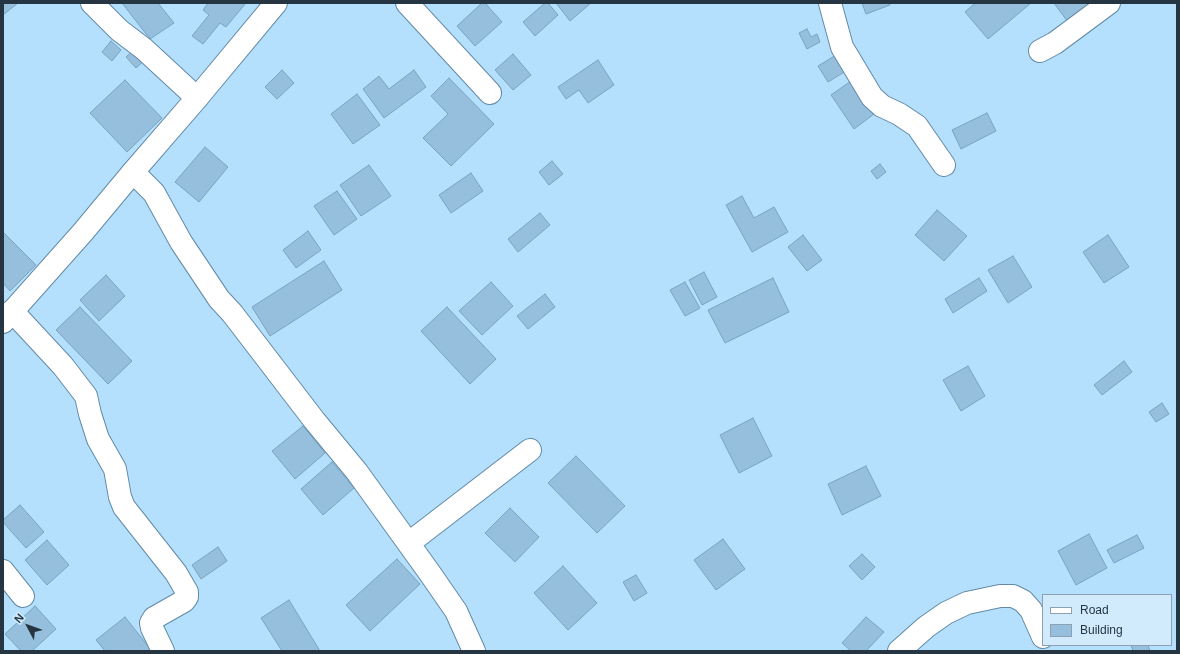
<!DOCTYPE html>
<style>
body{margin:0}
#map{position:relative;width:1180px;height:654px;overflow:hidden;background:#b4e0fd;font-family:Helvetica,sans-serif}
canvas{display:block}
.frame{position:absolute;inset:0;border:4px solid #253642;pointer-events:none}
.legend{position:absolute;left:1042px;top:594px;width:130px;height:52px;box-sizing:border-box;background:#d1eafc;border:1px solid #8ca2b2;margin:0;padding:5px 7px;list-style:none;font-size:12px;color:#253642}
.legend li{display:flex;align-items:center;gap:8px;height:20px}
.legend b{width:20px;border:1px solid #8ca2b2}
.north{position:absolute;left:8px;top:606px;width:40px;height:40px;-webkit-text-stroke:3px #d1eafc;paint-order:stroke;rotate:311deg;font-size:11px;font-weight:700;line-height:16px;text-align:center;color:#253642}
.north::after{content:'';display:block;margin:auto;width:14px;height:18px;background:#253642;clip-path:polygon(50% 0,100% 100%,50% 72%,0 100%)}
</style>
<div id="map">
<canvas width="1180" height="654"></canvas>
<div class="frame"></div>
<ul class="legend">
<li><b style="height:5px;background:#fff"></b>Road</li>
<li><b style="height:11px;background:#95bfdc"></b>Building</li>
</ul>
<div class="north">N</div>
</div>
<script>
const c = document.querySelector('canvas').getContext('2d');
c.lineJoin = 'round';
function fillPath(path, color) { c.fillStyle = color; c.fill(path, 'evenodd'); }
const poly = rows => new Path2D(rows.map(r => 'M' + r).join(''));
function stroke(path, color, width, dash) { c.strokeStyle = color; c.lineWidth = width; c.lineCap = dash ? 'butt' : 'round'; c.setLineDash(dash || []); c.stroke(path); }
const building = poly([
 [3,3,18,3,3,15,3,3],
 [122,3,158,3,174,23,150,39,122,3],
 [208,3,246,3,226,27,220,23,203,44,192,36,209,15,203,10,208,3],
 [482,3,485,3,502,22,475,46,457,26,482,3],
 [545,3,548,3,558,15,535,36,523,22,545,3],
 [556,3,591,3,570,21,556,3],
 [862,3,889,3,890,5,866,14,862,3],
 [975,3,1031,3,988,39,965,12,975,3],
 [1054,3,1100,3,1070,25,1054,3],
 [807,29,811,37,817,34,820,42,807,49,799,33,807,29],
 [111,41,121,50,112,61,102,52,111,41],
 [137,47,147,58,136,68,126,57,137,47],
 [513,54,531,75,513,90,495,70,513,54],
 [836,55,846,71,828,82,818,66,836,55],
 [598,60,614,85,588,103,579,90,566,99,558,87,598,60],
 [282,70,294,83,277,99,265,87,282,70],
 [414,70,426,87,384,118,363,89,379,76,389,89,414,70],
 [449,78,494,124,451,166,423,138,448,114,431,96,449,78],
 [125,80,162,118,127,152,90,113,125,80],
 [851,81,874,114,854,129,831,95,851,81],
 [357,94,380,125,353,144,331,114,357,94],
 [987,113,996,131,961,149,952,130,987,113],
 [205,147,228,167,199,202,175,182,205,147],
 [552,161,563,174,549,185,539,172,552,161],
 [880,164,886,172,877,179,871,171,880,164],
 [369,165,391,196,361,216,340,185,369,165],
 [471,173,483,191,451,213,439,195,471,173],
 [337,191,357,219,334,235,314,206,337,191],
 [742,196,754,218,774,207,788,232,752,252,726,205,742,196],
 [937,210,967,236,944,261,915,235,937,210],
 [540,213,550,225,518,252,508,239,540,213],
 [308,231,321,250,296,268,283,250,308,231],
 [3,232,36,265,10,291,3,283,3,232],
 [803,235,822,260,807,271,788,247,803,235],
 [1108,235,1129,267,1104,283,1083,252,1108,235],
 [1013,256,1032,287,1008,303,988,270,1013,256],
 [324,261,342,290,270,336,252,307,324,261],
 [704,272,717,297,702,305,689,280,704,272],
 [106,275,125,296,99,321,80,300,106,275],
 [773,278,789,312,725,343,708,310,773,278],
 [979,278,987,291,953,313,945,299,979,278],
 [491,282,513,306,482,335,459,311,491,282],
 [685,282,700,308,685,316,670,290,685,282],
 [545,294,555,307,528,329,517,316,545,294],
 [80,307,132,361,108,384,56,330,80,307],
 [447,307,496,359,470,384,421,331,447,307],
 [1124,361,1132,372,1102,395,1094,385,1124,361],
 [968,366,985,396,961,411,943,380,968,366],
 [1162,403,1169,414,1156,422,1149,412,1162,403],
 [753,418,772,456,739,473,720,435,753,418],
 [303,426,325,453,295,479,272,451,303,426],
 [576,456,625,506,597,533,548,483,576,456],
 [332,462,354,488,323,515,301,489,332,462],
 [866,466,881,496,842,515,828,484,866,466],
 [20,505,44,532,26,548,3,522,3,520,20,505],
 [510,508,539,537,515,562,485,533,510,508],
 [1089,534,1107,568,1076,585,1058,551,1089,534],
 [1137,535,1144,548,1114,563,1107,550,1137,535],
 [723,539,745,569,716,590,694,560,723,539],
 [47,540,69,565,47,585,25,560,47,540],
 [218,547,227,561,201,579,192,565,218,547],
 [862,554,875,567,862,580,849,566,862,554],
 [397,559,420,584,370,631,346,605,397,559],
 [563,566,597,603,568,630,534,593,563,566],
 [636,575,647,593,634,601,623,582,636,575],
 [289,600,320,651,282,651,261,618,289,600],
 [35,606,56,629,32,651,21,651,5,634,35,606],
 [125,617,152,651,105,651,96,640,125,617],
 [866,617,884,632,866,651,851,651,842,643,866,617],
 [1131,645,1148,645,1150,651,1133,651,1131,645]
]);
fillPath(building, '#95bfdc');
stroke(building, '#79a3bf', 1);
const street = poly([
 [92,3,119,30,144,49,197,98],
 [407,3,490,93],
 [830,3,842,47,872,97,882,106,899,114,917,126,944,165],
 [1040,51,1055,43,1109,3],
 [133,172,154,193,181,242,219,299,232,313,314,420,357,472,429,572,456,611,474,651],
 [12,311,63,366,86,396,90,414,98,439,115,469,120,497,124,507,176,573,187,592,187,597,184,601,154,618,151,623,152,628,163,651],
 [409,543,530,450],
 [3,571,23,596],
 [899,651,926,627,946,613,967,603,1000,596,1013,596,1023,601,1031,610,1043,637]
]);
const secondary = poly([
 [3,322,83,232,133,172,197,98,276,3]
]);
stroke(street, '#628aa5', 24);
stroke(secondary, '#628aa5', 24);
stroke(street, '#fff', 22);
stroke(secondary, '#fff', 22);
</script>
